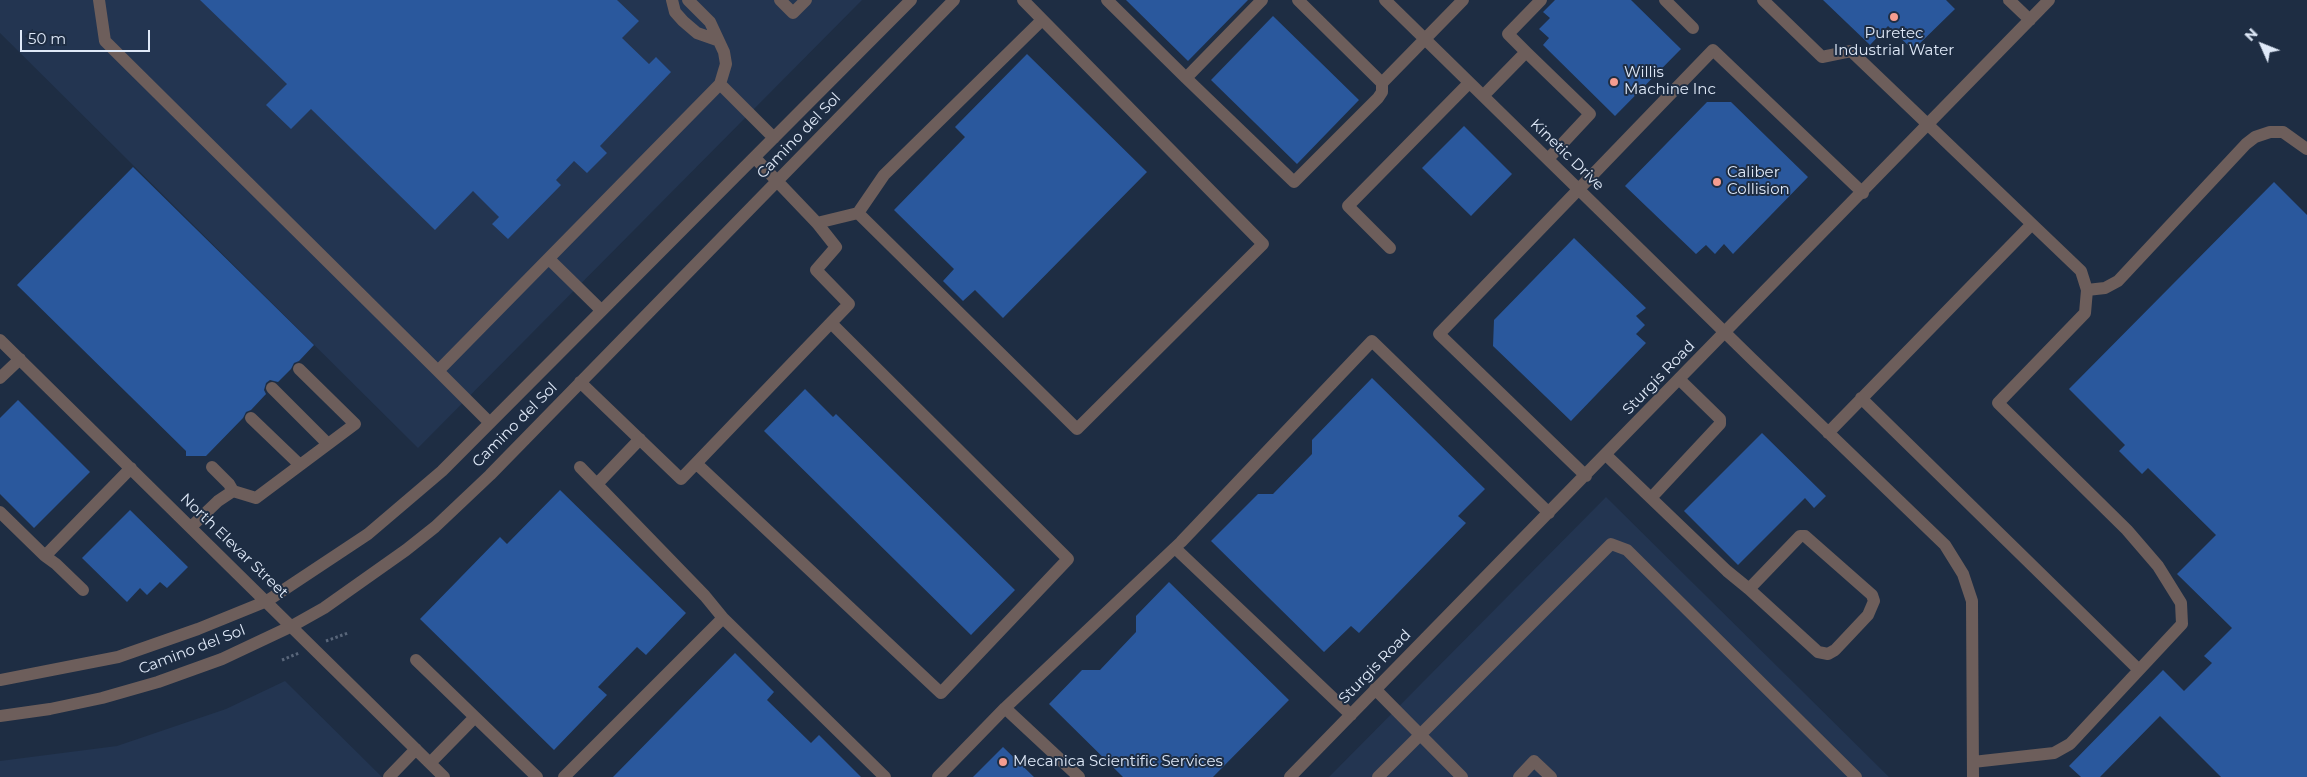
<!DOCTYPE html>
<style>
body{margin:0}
#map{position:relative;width:2307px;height:777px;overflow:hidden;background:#1e2d43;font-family:Montserrat,sans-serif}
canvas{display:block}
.north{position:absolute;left:2237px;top:20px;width:50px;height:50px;-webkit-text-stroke:4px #1e2d43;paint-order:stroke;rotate:314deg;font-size:14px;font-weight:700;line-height:20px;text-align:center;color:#dfe9f8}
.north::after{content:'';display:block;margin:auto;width:18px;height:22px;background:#dfe9f8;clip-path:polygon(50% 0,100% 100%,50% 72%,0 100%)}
.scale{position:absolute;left:20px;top:30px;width:130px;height:22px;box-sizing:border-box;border:2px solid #dfe9f8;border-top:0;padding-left:6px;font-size:15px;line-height:18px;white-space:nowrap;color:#dfe9f8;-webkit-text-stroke:4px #1e2d43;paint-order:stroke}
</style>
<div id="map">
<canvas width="2307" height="777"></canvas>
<div class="north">N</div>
<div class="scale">50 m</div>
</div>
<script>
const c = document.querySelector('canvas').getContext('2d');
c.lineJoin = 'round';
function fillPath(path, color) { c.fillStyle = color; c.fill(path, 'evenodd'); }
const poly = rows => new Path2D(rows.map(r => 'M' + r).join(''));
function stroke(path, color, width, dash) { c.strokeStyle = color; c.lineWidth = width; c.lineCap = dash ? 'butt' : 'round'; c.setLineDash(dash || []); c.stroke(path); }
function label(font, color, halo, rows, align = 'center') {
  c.font = font + ' Montserrat,sans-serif'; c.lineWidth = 4; c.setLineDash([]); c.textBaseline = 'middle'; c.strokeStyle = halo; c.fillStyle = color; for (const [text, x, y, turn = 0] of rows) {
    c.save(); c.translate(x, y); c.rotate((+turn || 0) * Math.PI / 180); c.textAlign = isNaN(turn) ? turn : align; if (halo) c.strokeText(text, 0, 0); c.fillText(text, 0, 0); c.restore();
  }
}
fillPath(poly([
 [0,0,862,0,418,448,0,33],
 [1606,497,1889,777,1329,777],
 [285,681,382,777,0,777,0,761,117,746,226,709]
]), '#233551');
fillPath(poly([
 [200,0,617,0,639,21,622,38,649,64,656,57,671,72,600,146,607,153,587,173,574,161,556,180,561,185,508,239,492,224,499,217,473,191,435,230,311,109,291,129,266,105,287,84],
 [1126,0,1248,0,1188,61],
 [1555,0,1631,0,1681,49,1615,116,1543,45,1549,38,1539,29,1550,18,1543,12],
 [1823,0,1946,0,1955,9,1913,50,1888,26,1870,45],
 [1273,16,1359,100,1297,164,1211,80],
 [1027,54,1147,172,1003,318,975,290,963,301,943,281,954,269,894,210,965,137,955,127],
 [1707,102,1731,102,1808,177,1733,254,1724,244,1715,254,1706,245,1696,254,1625,186],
 [1464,126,1512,174,1471,216,1422,168],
 [133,167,314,345,299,361,294,363,291,369,278,382,270,380,266,383,264,390,266,394,251,410,246,412,243,418,206,456,186,456,186,451,17,285],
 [2274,182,2307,215,2307,777,2221,777,2160,716,2100,777,2081,777,2069,766,2163,670,2184,691,2212,663,2204,656,2232,628,2177,574,2216,535,2148,468,2142,474,2119,451,2125,445,2069,389],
 [1574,238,1646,308,1636,316,1645,325,1636,334,1646,343,1571,421,1493,346,1494,320],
 [1372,378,1485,489,1458,516,1466,523,1359,633,1351,626,1324,652,1211,541,1258,494,1273,494,1312,454,1312,440],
 [805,389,833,417,836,414,1015,590,971,635,764,431],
 [18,400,90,472,34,528,0,494,0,418],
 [1762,433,1826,496,1814,508,1805,498,1738,565,1684,511],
 [560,490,686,613,646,655,637,647,598,687,607,695,554,750,420,619,500,537,507,544],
 [130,510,188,567,167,588,160,582,147,595,140,588,127,602,82,558],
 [1169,582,1289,700,1213,777,1123,777,1049,704,1082,670,1100,670,1136,632,1136,616],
 [735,653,774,692,767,700,811,743,819,735,861,777,613,777],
 [1003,747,1034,777,973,777]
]), '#2a589d');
stroke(poly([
 [326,641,348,633],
 [282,660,299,653]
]), '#59667a', 3, [2.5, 2.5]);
stroke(poly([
 [99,0,105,41,438,371],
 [672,0,675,12,683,21,697,33,717,40],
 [688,0,710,22,724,52,726,64,720,84],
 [780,0,793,13,806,0],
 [1107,0,1186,78,1262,0],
 [1298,0,1382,83,1463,0],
 [1385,0,1752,359,1945,545,1963,574,1972,601,1973,777],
 [1665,0,1693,28],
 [1763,0,1822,57,1851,51,2081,271,2087,290,2085,313,1998,403,2127,530,2158,566,2181,603,2182,624,2070,744,2054,753,1973,762],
 [2009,0,2030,20],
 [1526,52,1590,114,1548,159],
 [1186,78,1294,182,1378,98,1382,92,1382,83],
 [1483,96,1526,52,1508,34,1541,0],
 [858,213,884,175,1042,20],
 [817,223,858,213,1077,429,1263,244,1023,0],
 [1390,248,1348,206,1469,83],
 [549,259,601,310],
 [2087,290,2105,288,2118,281,2246,144,2255,137,2270,132,2283,132,2307,149],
 [0,340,444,777],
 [0,378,20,359],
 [580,382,681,479,849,304,816,270,836,247,817,223,755,158],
 [272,388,328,444],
 [1861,398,2139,670],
 [251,418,300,465],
 [490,423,438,371,720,84,774,138],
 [1828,433,2031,225],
 [1606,455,1727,571,1749,589,1818,652,1828,654,1835,650,1868,615,1874,601,1872,595,1805,536,1800,536,1749,589],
 [697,464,941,693,1068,559,831,323],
 [212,467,229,484,233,491],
 [580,467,705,596,723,618,885,777],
 [1586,476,1439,334,1713,50,1863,193],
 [597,484,640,439],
 [1651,498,1720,424,1720,419,1680,380],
 [0,512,45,556,131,468],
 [191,527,218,501,233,491,256,498,355,424,299,369],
 [1175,548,1351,715],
 [45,556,56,564,83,590],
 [416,660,537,777],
 [0,680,118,657,198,629,267,601,368,534,442,471,911,0],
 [1375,689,1462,777],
 [0,716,50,709,102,698,158,682,222,659,292,626,324,608,406,550,435,527,490,475,954,0],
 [430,763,475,717],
 [389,777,416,749],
 [564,777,723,618],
 [938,777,1005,708],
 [1079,777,1005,708,1181,542,1372,341,1549,513],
 [1290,777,2049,0],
 [1378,777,1611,544,1627,550,1856,777],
 [1519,777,1534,761,1551,777]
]), '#6d5e5b', 12);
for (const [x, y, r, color] of [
 [1894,17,5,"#f59d90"],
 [1614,82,5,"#f59d90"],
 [1717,182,5,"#f59d90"],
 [1003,762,5,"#f59d90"]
]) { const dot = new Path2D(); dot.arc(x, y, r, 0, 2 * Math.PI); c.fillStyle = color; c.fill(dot); stroke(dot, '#1e2d43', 2); }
label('15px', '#dfe9f8', '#1e2d43', [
 ["Puretec",1894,34,"center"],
 ["Industrial Water",1894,51,"center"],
 ["Willis",1624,73],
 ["Machine Inc",1624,90],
 ["Caliber",1727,173],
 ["Collision",1727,190],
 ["Mecanica Scientific Services",1013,762]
], 'left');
label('15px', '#dfe9f8', '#1e2d43', [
 ["Camino del Sol",799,136,-46],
 ["Kinetic Drive",1567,155,44],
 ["Sturgis Road",1659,378,-46],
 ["Camino del Sol",515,425,-45],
 ["North Elevar Street",234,546,44],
 ["Camino del Sol",192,650,-21],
 ["Sturgis Road",1375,667,-46]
]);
</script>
